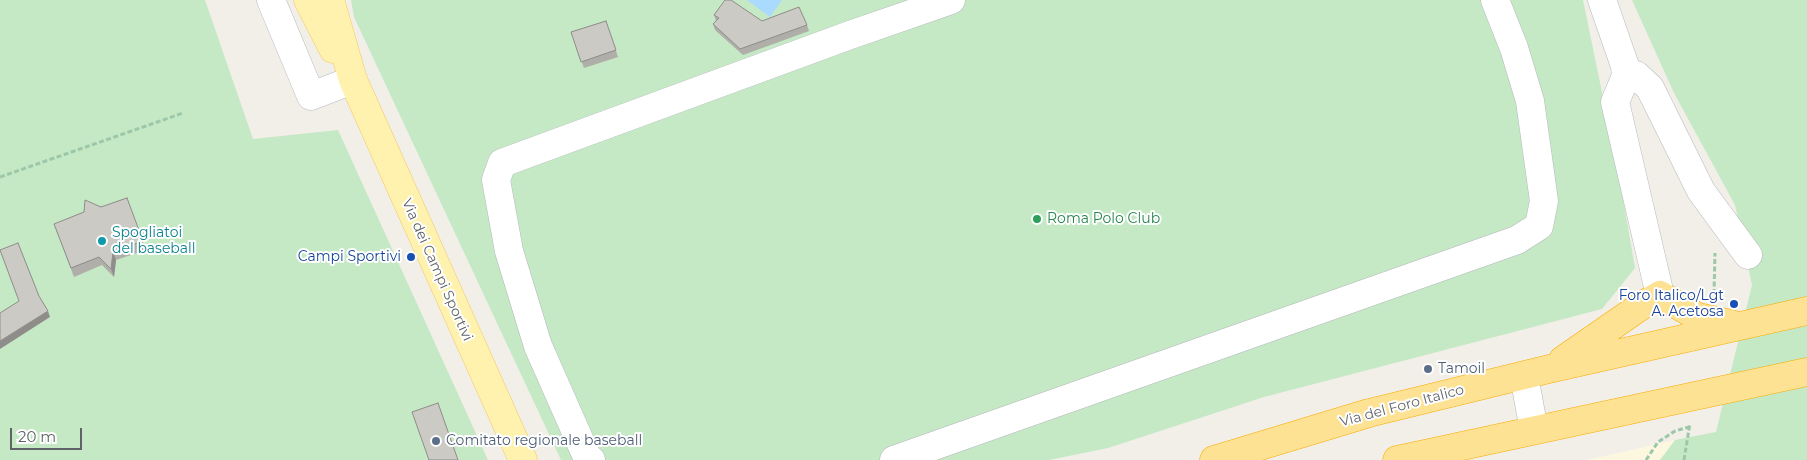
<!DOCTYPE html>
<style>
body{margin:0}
#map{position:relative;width:1807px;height:460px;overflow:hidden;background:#f1efe8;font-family:Montserrat,sans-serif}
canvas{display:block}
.scale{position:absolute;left:10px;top:428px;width:72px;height:22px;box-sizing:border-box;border:2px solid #5f6368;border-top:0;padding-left:6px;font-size:15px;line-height:18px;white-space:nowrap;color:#5f6368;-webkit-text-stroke:4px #fff;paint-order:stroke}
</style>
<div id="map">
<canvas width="1807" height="460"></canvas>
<div class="scale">20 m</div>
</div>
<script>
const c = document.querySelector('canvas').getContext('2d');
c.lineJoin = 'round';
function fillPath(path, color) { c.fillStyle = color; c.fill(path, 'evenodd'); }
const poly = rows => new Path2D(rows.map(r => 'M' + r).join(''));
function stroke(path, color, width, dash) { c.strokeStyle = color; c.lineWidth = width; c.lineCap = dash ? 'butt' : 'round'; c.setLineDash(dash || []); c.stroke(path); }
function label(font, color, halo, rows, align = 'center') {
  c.font = font + ' Montserrat,sans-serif'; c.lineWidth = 4; c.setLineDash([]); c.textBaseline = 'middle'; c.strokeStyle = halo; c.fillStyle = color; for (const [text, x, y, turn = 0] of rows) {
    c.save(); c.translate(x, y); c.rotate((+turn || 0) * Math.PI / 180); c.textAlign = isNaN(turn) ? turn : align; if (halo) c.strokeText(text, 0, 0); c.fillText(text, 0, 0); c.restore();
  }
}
fillPath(poly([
 [1675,440,1662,460,1587,460]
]), '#fef7e0');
fillPath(poly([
 [0,0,205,0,253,139,338,130,488,460,0,460],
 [351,0,1583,0,1618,170,1635,268,1602,309,1264,397,1108,448,1049,460,561,460,354,17],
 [1632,0,1807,0,1807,460,1660,460,1675,440,1716,432,1752,285,1735,205,1674,93]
]), '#c5e8c5');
fillPath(poly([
 [747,0,782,0,770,17]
]), '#aadaff');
const minor = poly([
 [271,0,311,96,353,80],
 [1602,0,1625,66,1626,76],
 [1660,295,1615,102,1626,76,1636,75,1650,88,1701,191,1748,255],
 [1524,376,1534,430],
 [591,460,587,457,538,346,509,251,496,180,502,163,850,35,951,0],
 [894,460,1517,240,1539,226,1544,201,1530,101,1514,48,1495,0]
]);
const major = poly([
 [308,0,333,49],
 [330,0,353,80,523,460]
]);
const highway = poly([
 [1563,360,1641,306,1660,295,1698,317,1731,324],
 [1214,460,1369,413,1549,369,1807,311],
 [1397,460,1807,372]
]);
stroke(minor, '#b5b8bc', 29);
stroke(major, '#f2c960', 29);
stroke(highway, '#f9ab00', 29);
stroke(poly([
 [0,177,183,113],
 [1714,294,1715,253],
 [1646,460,1658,442,1675,431,1689,427],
 [1684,460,1690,423]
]), '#9cc7a9', 3, [5, 2.5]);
stroke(minor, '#fff', 28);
stroke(major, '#fff2af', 28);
stroke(highway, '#fde293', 28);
fillPath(poly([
 [714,15,762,21,807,25,809,31,743,55,715,30,713,24,716,21],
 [606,21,618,57,584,68,571,32],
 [127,198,146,250,116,260,114,277,102,265,74,277,54,224]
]), '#afaea9');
fillPath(poly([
 [113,252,116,260,114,277,111,269],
 [48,311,50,317,0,349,0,341]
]), '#8f8d8a');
const building = poly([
 [725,0,731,0,762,21,799,7,807,25,740,49,713,24,719,18,714,15,725,0],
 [606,21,616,50,581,62,571,32,606,21],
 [127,198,143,241,113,252,111,269,99,257,71,268,54,224,84,212,85,200,101,207,127,198],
 [18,243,39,296,48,311,0,341,0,313,19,301,0,250,18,243],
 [438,403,458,460,429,460,412,412,438,403]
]);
fillPath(building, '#cccac5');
stroke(building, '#8f8d8a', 1);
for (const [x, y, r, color] of [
 [1037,219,5,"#2e9e5b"],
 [102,241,5,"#0f9aa8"],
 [411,257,5,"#1a4fb4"],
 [1734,304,5,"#1a4fb4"],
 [1428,369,5,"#5c6f8a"],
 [436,441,5,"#5c6f8a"]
]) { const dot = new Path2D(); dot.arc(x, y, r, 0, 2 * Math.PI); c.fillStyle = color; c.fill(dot); stroke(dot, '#fff', 2); }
label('14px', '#27864d', '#fff', [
 ["Roma Polo Club",1047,219]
], 'left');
label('14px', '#0d838f', '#fff', [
 ["Spogliatoi",112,233],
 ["del baseball",112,249]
], 'left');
label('14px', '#164399', '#fff', [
 ["Campi Sportivi",401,257],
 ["Foro Italico/Lgt",1724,296],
 ["A. Acetosa",1724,312]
], 'right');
label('14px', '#5f6368', '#fff', [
 ["Via dei Campi Sportivi",437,270,66],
 ["Via del Foro Italico",1402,406,-15]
]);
label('14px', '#4e5e75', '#fff', [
 ["Tamoil",1438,369],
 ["Comitato regionale baseball",446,441]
], 'left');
</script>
